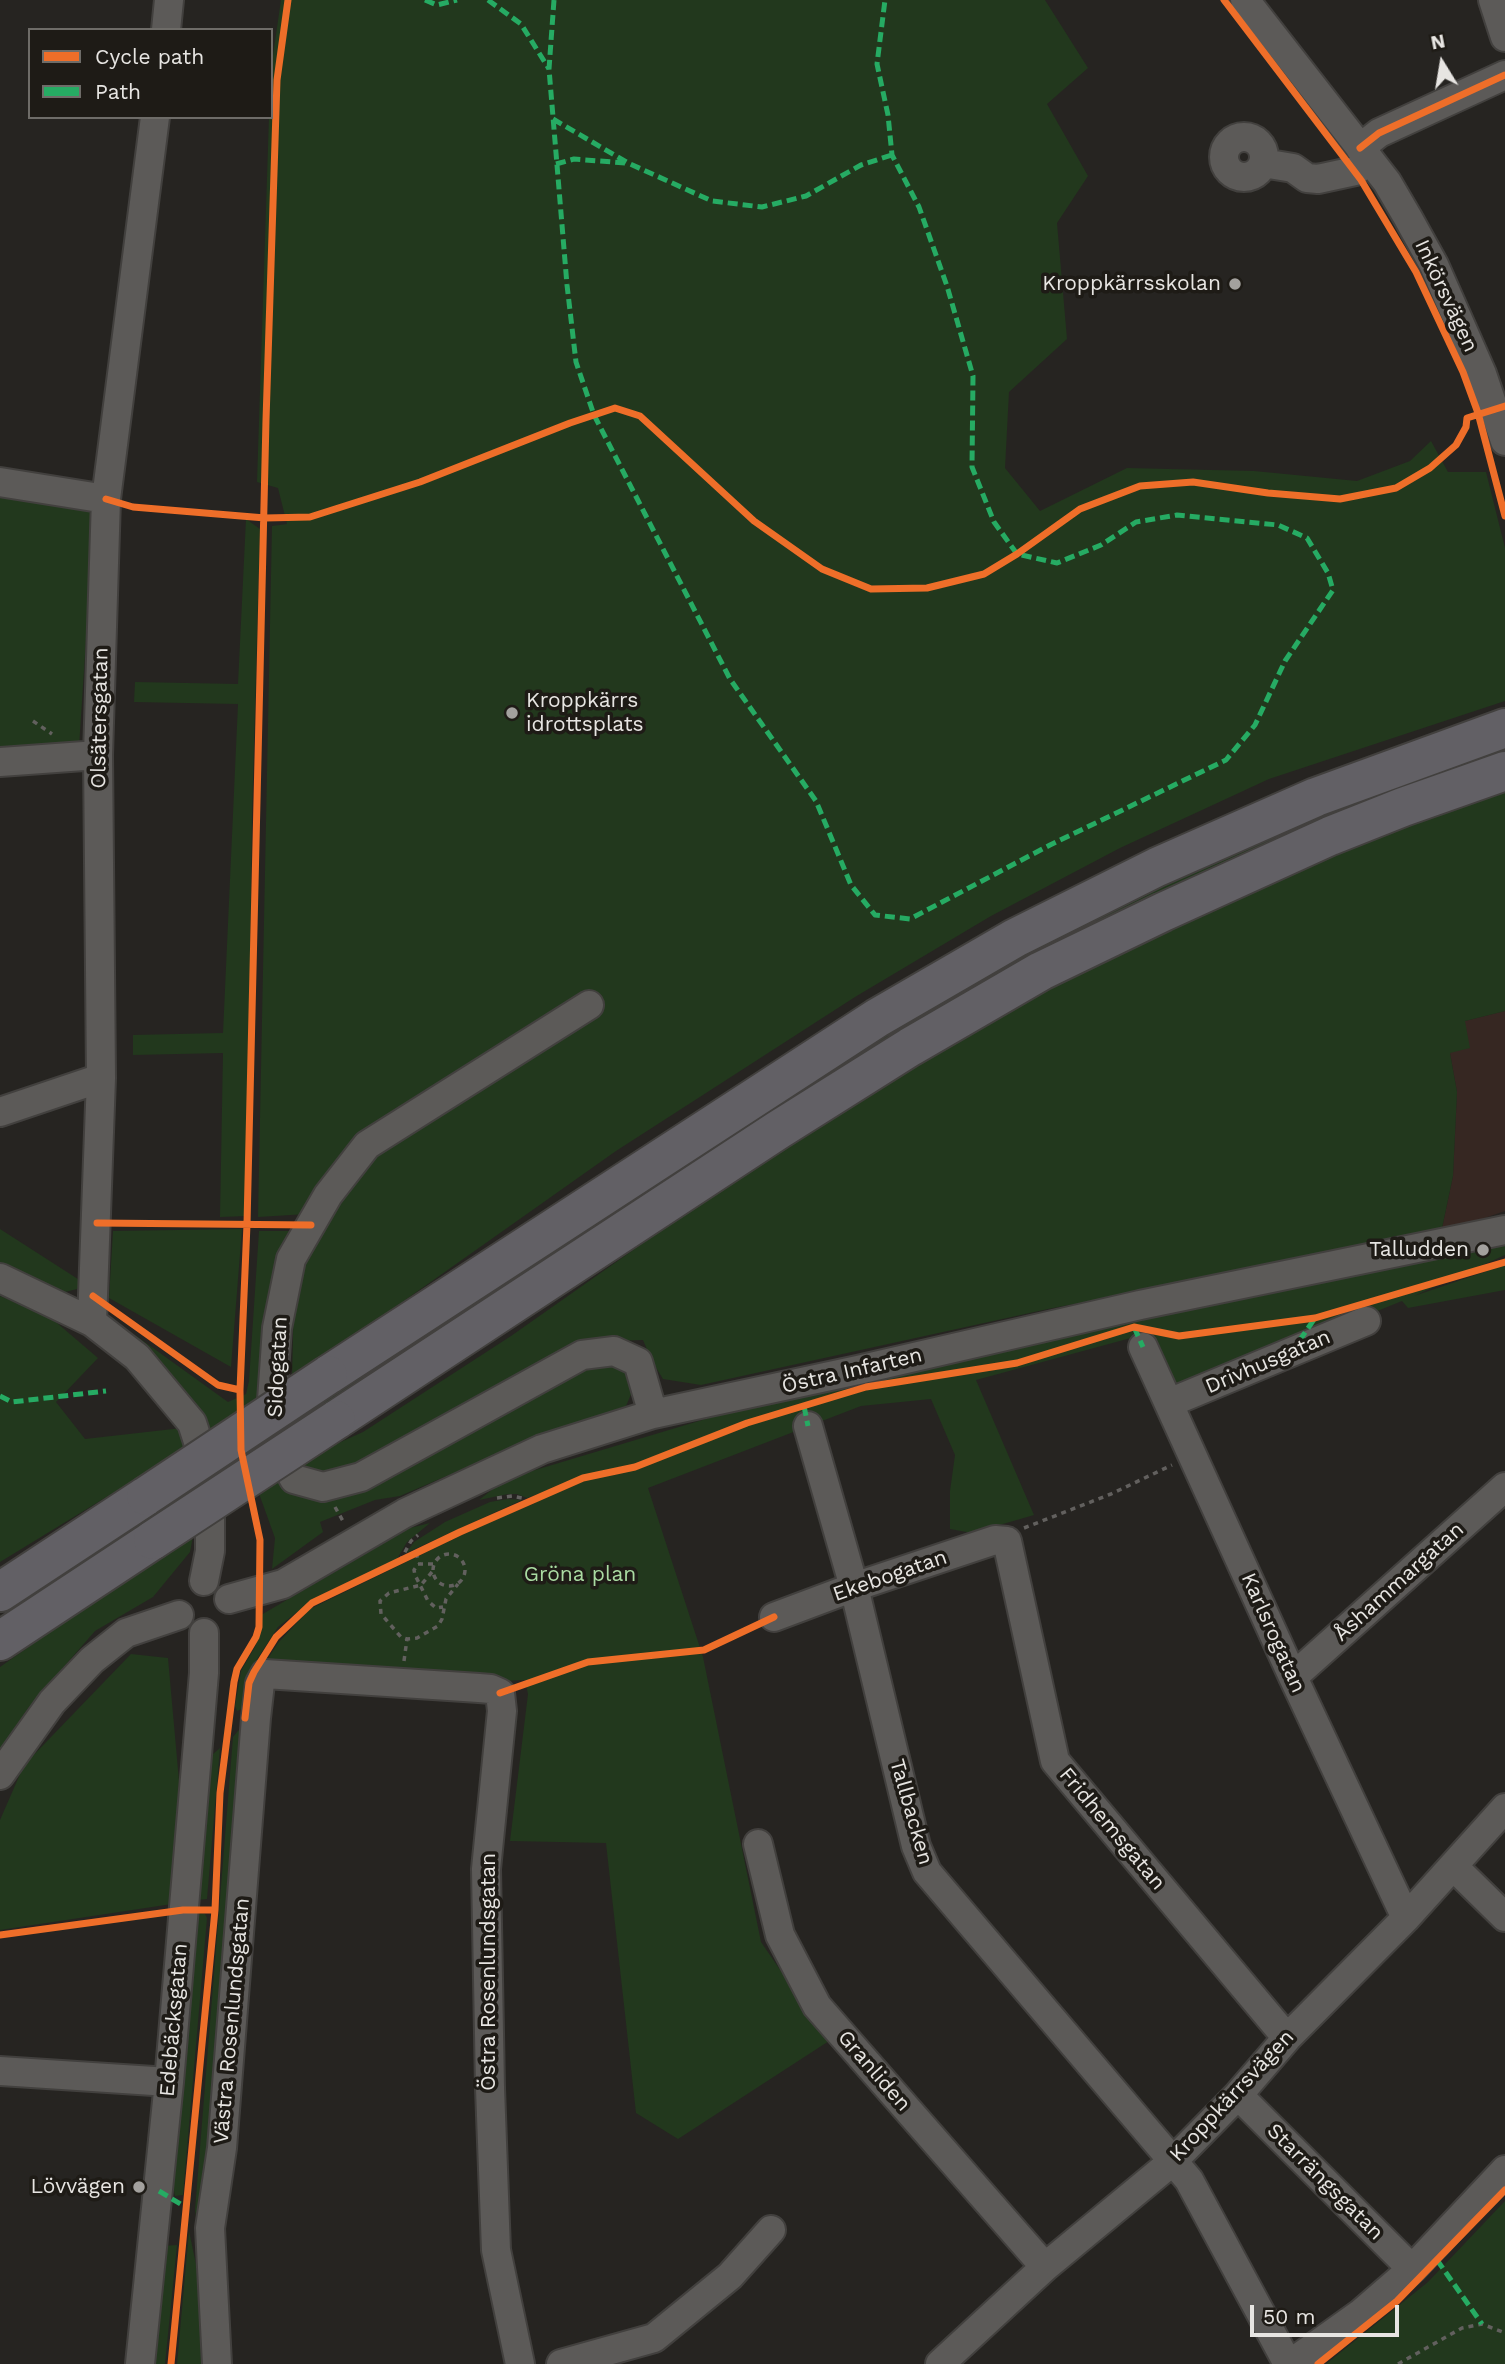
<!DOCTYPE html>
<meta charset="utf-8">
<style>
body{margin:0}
#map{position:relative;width:1505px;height:2364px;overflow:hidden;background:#262421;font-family:"Work Sans",sans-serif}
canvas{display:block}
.legend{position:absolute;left:28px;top:28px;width:245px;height:91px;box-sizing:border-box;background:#1e1b16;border:2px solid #6e6c68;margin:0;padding:9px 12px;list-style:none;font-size:21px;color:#e7e5e2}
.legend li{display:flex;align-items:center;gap:14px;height:35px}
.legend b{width:35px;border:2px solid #6e6c68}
.north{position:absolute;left:1407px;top:28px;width:70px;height:70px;-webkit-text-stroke:5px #1e1b16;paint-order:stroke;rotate:349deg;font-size:19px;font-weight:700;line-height:28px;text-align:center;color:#e7e5e2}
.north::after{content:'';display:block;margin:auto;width:24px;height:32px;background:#e7e5e2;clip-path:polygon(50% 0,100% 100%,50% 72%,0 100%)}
.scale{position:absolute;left:1250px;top:2305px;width:149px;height:32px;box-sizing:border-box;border:4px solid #e7e5e2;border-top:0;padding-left:9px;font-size:21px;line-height:24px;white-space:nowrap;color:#e7e5e2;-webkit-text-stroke:5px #1e1b16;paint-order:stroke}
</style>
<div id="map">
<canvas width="1505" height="2364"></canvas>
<ul class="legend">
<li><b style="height:9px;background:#ee6e29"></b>Cycle path</li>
<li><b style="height:9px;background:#26ab63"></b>Path</li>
</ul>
<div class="north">N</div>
<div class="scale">50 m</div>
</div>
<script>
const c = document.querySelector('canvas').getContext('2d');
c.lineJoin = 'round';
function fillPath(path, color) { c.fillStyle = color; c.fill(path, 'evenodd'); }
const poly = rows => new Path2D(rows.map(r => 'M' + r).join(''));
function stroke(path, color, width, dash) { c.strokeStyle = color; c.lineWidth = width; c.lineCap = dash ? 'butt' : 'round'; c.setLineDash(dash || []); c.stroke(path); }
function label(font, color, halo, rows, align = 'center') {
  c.font = font + ' "Work Sans",sans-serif'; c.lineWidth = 7; c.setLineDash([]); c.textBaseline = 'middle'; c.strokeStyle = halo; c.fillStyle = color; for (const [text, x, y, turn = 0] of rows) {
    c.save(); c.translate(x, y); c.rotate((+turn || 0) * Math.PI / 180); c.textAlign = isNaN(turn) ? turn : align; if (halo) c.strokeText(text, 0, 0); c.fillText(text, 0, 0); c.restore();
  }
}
fillPath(poly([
 [1505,1011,1505,1211,1441,1233,1453,1176,1457,1092,1450,1053,1465,1021]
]), '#362722');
fillPath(poly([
 [281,0,1045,0,1088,68,1047,104,1088,176,1057,223,1067,339,1009,392,1005,468,1040,511,1127,468,1254,471,1357,481,1410,461,1431,441,1448,472,1486,472,1505,548,1505,701,1269,779,1120,848,991,916,855,997,616,1151,292,1380,294,1291,327,1214,408,1108,307,1214,258,1217,272,526,287,524,278,488,257,482,269,117,271,117,271,69],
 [0,494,85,508,91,511,94,516,79,747,0,755],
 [246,519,260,529,252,816,247,1216,220,1217,223,1053,133,1055,133,1035,223,1033,238,704,134,702,135,682,238,684],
 [1505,743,1505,756,1326,818,326,1409,320,1398,864,1041,1151,881],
 [1505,791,1505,1011,1465,1021,1470,1048,1450,1053,1457,1092,1453,1176,1441,1233,1048,1309,701,1385,663,1379,652,1361,643,1340,581,1342,336,1475,301,1472,296,1462,363,1432,511,1336,673,1222,869,1093,1037,986,1383,829],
 [0,1229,81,1281,77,1289,65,1292,0,1263],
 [242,1229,231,1367,109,1298,113,1231],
 [259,1231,297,1231,265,1396,208,1431,185,1395,135,1335,228,1402,246,1394,249,1381],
 [1505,1241,1505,1255,1414,1296,1505,1265,1505,1290,1408,1308,1402,1301,1178,1392,1142,1335,976,1380,1034,1515,972,1533,950,1529,950,1491,955,1455,931,1399,861,1406,648,1488,703,1657,761,1942,829,2041,678,2139,636,2113,606,1843,510,1841,528,1694,525,1680,499,1681,265,1663,278,1643,310,1609,480,1526,535,1503,538,1494,527,1498,517,1494,508,1494,479,1500,498,1485,532,1471,749,1406,1220,1300],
 [0,1296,50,1317,98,1358,56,1402,85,1439,182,1428,185,1449,0,1562],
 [611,1359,625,1368,632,1392,626,1406,521,1444,400,1496,375,1500,320,1522,323,1532,272,1569,275,1538,257,1488,277,1477,296,1491,575,1367],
 [508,1499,522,1500,406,1553,414,1542,445,1522,490,1502],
 [430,1523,407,1542,397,1559,315,1598,278,1627,252,1667,247,1679,244,1708,237,1711,235,1706,241,1671,256,1645,261,1615,410,1528],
 [194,1531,190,1552,153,1597,95,1631,28,1708,0,1750,0,1667],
 [131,1654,168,1658,179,1781,172,1904,0,1930,0,1820,24,1765],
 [242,1726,202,2255,195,2210,233,1737],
 [220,1748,207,1899,197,1900,205,1761],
 [195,1913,205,1914,207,1918,183,2195,175,2196,172,2180],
 [1505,2201,1505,2364,1326,2364,1428,2282],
 [189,2231,202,2293,207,2364,177,2364],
 [177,2245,165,2364,151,2364,163,2246]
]), '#22381d');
const minor = poly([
 [1245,0,1387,182,1408,218,1434,265,1482,374,1505,441],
 [1493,0,1505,37],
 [166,30,169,0],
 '1224 157a20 20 0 1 1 40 0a20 20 0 1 1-40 0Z',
 [1360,148,1379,133,1505,75],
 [1263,163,1293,168,1307,178,1318,179,1355,171,1370,160],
 [0,482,106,499],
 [0,762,98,755],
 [589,1005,367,1145,328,1195,291,1259,277,1328,271,1415,279,1452,294,1479,323,1487,361,1477,582,1355,614,1351,638,1362,653,1414],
 [0,1112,101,1078],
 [0,1278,92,1322,137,1357,192,1423,210,1479,210,1551,204,1581],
 [92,1322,101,1078,98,755,106,499,155,117],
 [1143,1347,1293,1677,1406,1918],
 [1169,1403,1366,1321],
 [808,1426,854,1587,916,1846,927,1872,1189,2180,1288,2364],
 [229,1599,283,1584,405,1513,542,1449,653,1414,858,1370,1140,1305,1505,1230],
 [774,1617,854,1587,995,1540,1007,1541,1055,1761,1287,2038],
 [1293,1677,1505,1487],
 [0,1775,52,1702,92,1660,126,1633,179,1615],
 [758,1844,780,1935,817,2006,1045,2267],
 [1453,1866,1505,1917],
 [0,2071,169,2082],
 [1238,2095,1412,2269],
 [140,2364,169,2082,204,1673,204,1633],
 [217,2364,210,2228,222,2148,256,1718,260,1683,265,1674,479,1688,491,1689,500,1693,502,1711,486,1869,490,2088,496,2250,520,2364],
 [561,2364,654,2338,730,2276,771,2230],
 [940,2364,1045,2267,1173,2161,1238,2095,1287,2038,1406,1918,1505,1808],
 [1290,2364,1360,2314,1412,2269,1505,2170]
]);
const highway = poly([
 [328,1375,877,1018,1015,938,1157,867,1316,797,1505,728],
 [336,1420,778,1130,910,1047,1041,971,1163,912,1330,836,1403,807,1505,771],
 [0,1592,146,1496],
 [0,1641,153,1540]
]);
stroke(minor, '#42403e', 32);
stroke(highway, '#42403e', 42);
stroke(poly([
 [33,721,52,734],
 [497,1498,512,1496,522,1498,528,1502],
 [335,1507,343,1521],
 [1024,1528,1111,1494,1172,1465],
 [416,1553,419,1563],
 '433 1570a16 16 0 1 1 32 0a16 16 0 1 1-32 0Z',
 [400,1561,411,1541,418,1535],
 [433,1564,418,1564,414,1570,415,1575,428,1601,436,1608,443,1607],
 [432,1572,421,1585,389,1593,380,1601,381,1614,401,1637,407,1639,417,1638,438,1626,442,1619,446,1599,458,1584],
 [404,1661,407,1639],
 [1398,2364,1462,2328,1482,2324,1505,2333]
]), '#62605e', 3.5, [5, 5]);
stroke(minor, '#5c5a58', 28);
stroke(highway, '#626065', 38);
const highwayBridge = poly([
 [146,1496,328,1375],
 [153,1540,336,1420]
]);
stroke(highwayBridge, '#42403e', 42, []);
stroke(highwayBridge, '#626065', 38);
stroke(poly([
 [425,0,437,5,457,0],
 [488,0,521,24,549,69],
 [554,0,549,69,567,285,576,362,594,415,730,679,816,801,851,885,875,915,910,919,1050,845,1226,760,1255,725,1285,661,1333,590,1328,573,1307,538,1278,525,1177,515,1136,522,1101,545,1057,563,1017,554,994,522,972,467,973,376,947,286,919,207,892,155,888,115,877,64,885,0],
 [553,119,628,163,712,201,762,207,806,196,861,165,892,155],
 [556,164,574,159,625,163],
 [1134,1327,1143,1347],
 [1291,1353,1315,1318],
 [0,1396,12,1402,106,1391],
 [804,1406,808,1426],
 [159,2191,187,2208],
 [1437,2260,1482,2324]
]), '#26ab63', 5, [10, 5]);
stroke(poly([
 [1224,0,1361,180,1416,272,1463,372,1478,413,1505,516],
 [1360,148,1379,133,1505,75],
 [106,499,133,507,265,518,310,517,420,482,570,423,615,408,640,416,754,521,822,569,871,589,927,588,984,574,1017,554,1080,509,1140,486,1193,482,1268,493,1340,499,1396,488,1430,468,1456,445,1466,427,1467,418,1505,406],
 [97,1223,311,1225],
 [93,1296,218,1385,240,1390],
 [500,1693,588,1662,704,1650,774,1617],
 [245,1718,249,1683,254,1672,276,1637,312,1603,460,1532,583,1478,635,1467,747,1423,866,1387,1017,1363,1134,1327,1179,1336,1315,1318,1505,1262],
 [0,1935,183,1910,215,1910],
 [171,2364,215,1910,220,1793,234,1682,237,1669,256,1637,259,1627,260,1540,241,1450,240,1390,247,1224,266,420,277,80,288,0],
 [1318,2364,1397,2301,1505,2190]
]), '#ee6e29', 7);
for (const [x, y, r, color] of [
 [1235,284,7,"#a3a19e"],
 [512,713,7,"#a3a19e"],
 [1483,1250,7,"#a3a19e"],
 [139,2187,7,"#a3a19e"]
]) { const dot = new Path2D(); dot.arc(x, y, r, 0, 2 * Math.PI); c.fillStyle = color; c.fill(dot); stroke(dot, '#1e1b16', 2.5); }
label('21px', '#e7e5e2', '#1e1b16', [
 ["Kroppkärrsskolan",1221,284],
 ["Kroppkärrs",526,701,"left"],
 ["idrottsplats",526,725,"left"],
 ["Talludden",1469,1250],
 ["Lövvägen",125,2187]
], 'right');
label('21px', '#e7e5e2', '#1e1b16', [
 ["Inkörsvägen",1446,296,65],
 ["Olsätersgatan",100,718,-89],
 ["Drivhusgatan",1268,1362,-23],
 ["Sidogatan",278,1367,-87],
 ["Östra Infarten",852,1371,-13],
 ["Ekebogatan",890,1576,-19],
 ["Åshammargatan",1399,1582,-42],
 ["Karlsrogatan",1273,1633,66],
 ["Tallbacken",911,1812,74],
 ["Fridhemsgatan",1112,1829,50],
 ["Östra Rosenlundsgatan",489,1972,-90],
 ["Edebäcksgatan",174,2020,-85],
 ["Västra Rosenlundsgatan",232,2021,-85],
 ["Granliden",874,2071,49],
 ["Kroppkärrsvägen",1232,2096,-47],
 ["Starrängsgatan",1325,2182,45]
]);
label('21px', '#aadba2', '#1e1b16', [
 ["Gröna plan",580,1575]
]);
</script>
